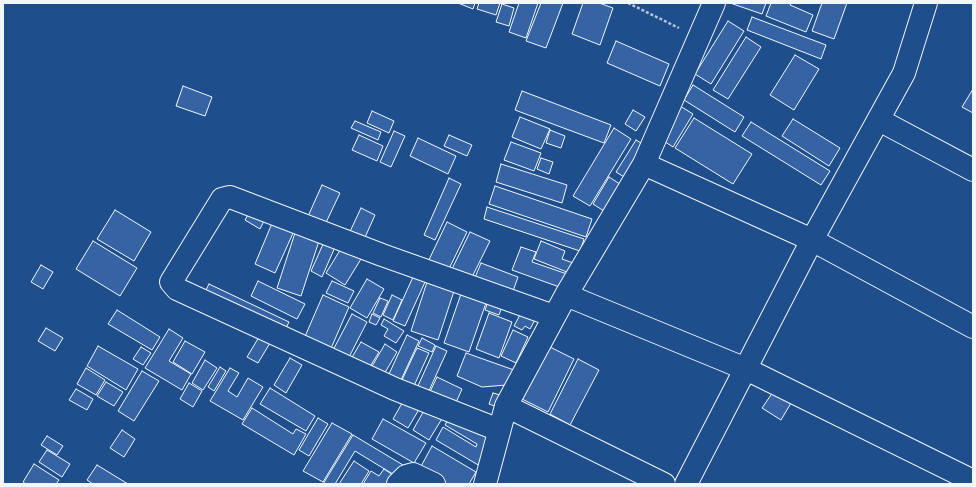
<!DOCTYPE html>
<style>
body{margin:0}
#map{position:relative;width:976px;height:487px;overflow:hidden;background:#1f4e8c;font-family:Raleway,sans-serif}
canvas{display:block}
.frame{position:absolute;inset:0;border:4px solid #f2f6ff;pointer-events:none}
</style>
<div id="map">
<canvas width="976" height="487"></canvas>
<div class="frame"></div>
</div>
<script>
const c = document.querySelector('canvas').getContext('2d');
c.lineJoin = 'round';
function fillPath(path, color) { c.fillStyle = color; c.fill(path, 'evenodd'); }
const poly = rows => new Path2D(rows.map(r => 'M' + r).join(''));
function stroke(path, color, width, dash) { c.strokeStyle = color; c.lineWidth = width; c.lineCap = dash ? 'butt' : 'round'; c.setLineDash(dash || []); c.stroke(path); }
const building = poly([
 [458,3,475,3,473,9,458,3],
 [479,3,500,3,496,15,477,9,479,3],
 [519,3,538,3,526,38,509,32,519,3],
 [541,3,563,3,546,48,526,41,541,3],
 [583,3,599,3,613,8,600,45,572,34,583,3],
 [730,3,766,3,762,14,730,3],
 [771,3,791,3,790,5,813,15,806,32,766,16,771,3],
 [822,3,847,3,834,39,812,31,822,3],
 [502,4,514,8,509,26,496,22,502,4],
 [752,17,826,45,821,59,747,30,752,17],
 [728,21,744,31,711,84,695,74,728,21],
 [746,37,761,47,728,99,713,90,746,37],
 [616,41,669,64,660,86,607,63,616,41],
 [795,55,819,69,794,110,770,95,795,55],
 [693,85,744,117,735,132,684,100,693,85],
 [183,86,212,97,205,116,176,106,183,86],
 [973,89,973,113,962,107,973,89],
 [522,91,611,125,604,143,515,110,522,91],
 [680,106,693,114,673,147,659,138,680,106],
 [633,110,645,117,636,131,625,124,633,110],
 [372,111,394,121,389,133,367,123,372,111],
 [520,117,550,129,541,149,512,137,520,117],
 [694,118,752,154,733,184,675,148,694,118],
 [793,119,840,148,829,166,782,136,793,119],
 [355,121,381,132,378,140,351,128,355,121],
 [751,122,830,171,821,185,742,136,751,122],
 [614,128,631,139,590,206,573,196,614,128],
 [550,130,565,136,561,148,546,143,550,130],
 [394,131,405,136,391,167,380,162,394,131],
 [359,135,383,146,377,161,352,150,359,135],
 [449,135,472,145,467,156,444,146,449,135],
 [418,138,456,156,448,174,410,156,418,138],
 [636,140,649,148,629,180,616,172,636,140],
 [511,142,541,153,534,171,504,160,511,142],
 [541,158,553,162,549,174,537,169,541,158],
 [501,164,567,185,562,203,496,182,501,164],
 [609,177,623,186,607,213,593,204,609,177],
 [449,178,461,184,435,240,424,235,449,178],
 [322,185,340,193,322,231,305,223,322,185],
 [495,186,592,219,586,237,489,204,495,186],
 [487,207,584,239,580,251,484,219,487,207],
 [361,208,375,215,362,244,347,238,361,208],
 [115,210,151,232,134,261,97,239,115,210],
 [249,213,264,221,260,229,245,220,249,213],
 [273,221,294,231,275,273,255,264,273,221],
 [447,222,467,232,446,275,426,266,447,222],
 [470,232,490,241,470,281,451,271,470,232],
 [295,233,319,241,301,296,277,288,295,233],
 [93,241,137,268,120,296,76,269,93,241],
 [541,241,565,251,562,259,576,264,572,274,534,259,541,241],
 [324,242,335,247,322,277,311,271,324,242],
 [342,247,361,259,345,285,326,273,342,247],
 [521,247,536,252,532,262,570,275,565,289,512,270,521,247],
 [481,263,518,277,512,294,474,280,481,263],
 [41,265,53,272,43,289,31,282,41,265],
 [413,277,425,282,405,326,393,321,413,277],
 [367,279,384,289,367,318,350,308,367,279],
 [428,279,455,288,438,340,411,331,428,279],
 [258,281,305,304,297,319,251,296,258,281],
 [332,281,354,291,348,303,326,293,332,281],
 [209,284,289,322,283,334,203,296,209,284],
 [462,291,487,300,469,352,444,343,462,291],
 [323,295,349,307,329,353,303,341,323,295],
 [392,295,402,300,393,320,383,315,392,295],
 [490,296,504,301,499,315,485,310,490,296],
 [380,298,388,301,381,317,373,313,380,298],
 [117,310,160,337,152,350,108,324,117,310],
 [489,313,512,322,499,358,476,349,489,313],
 [521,313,535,320,530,329,525,326,522,330,514,326,521,313],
 [352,314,367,322,347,361,331,354,352,314],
 [372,314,380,318,376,325,369,322,372,314],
 [384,319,404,331,396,343,384,336,388,329,381,325,384,319],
 [46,328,63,338,55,351,38,341,46,328],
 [169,329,183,338,169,361,191,374,182,390,145,368,169,329],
 [513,330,528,337,516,363,501,356,513,330],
 [407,335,419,341,401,380,389,374,407,335],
 [259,337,270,343,258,363,247,357,259,337],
 [422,338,435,345,432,352,418,346,422,338],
 [185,341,205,352,192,374,173,362,185,341],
 [361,342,379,352,368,370,351,359,361,342],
 [385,344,397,352,383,376,371,368,385,344],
 [98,346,138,369,126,390,87,366,98,346],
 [436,346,447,351,428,393,417,388,436,346],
 [548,346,574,359,548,412,522,399,548,346],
 [141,347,151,353,143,365,133,359,141,347],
 [417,348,429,353,413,388,401,382,417,348],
 [466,353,514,370,506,385,482,387,457,376,466,353],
 [290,358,302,365,286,393,274,385,290,358],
 [578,359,599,370,570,425,550,414,578,359],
 [205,360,217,368,203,390,192,383,205,360],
 [220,367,226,371,214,391,208,387,220,367],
 [86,368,105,380,96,395,77,384,86,368],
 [230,368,239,373,228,391,237,397,248,378,263,387,243,420,210,401,230,368],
 [142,371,159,381,134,421,118,411,142,371],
 [437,377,462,389,454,407,428,396,437,377],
 [106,382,123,392,114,406,97,396,106,382],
 [189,383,202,391,193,407,180,399,189,383],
 [270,388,315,416,306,431,260,404,270,388],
 [76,389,93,399,87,410,69,400,76,389],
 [773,392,791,403,781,420,762,408,773,392],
 [493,393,504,396,500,408,489,404,493,393],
 [405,398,421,406,408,428,393,419,405,398],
 [426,407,443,417,429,440,413,430,426,407],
 [252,408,293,434,296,429,306,434,294,455,242,424,252,408],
 [451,414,495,439,480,466,436,440,443,427,476,447,477,444,445,425,451,414],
 [318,418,328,424,309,456,299,450,318,418],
 [383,419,426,443,414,463,372,439,383,419],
 [332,423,352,434,323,482,303,471,332,423],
 [122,430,135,439,124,457,110,448,122,430],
 [353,435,403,465,396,476,355,451,335,484,323,484,353,435],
 [47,436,63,446,57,455,41,445,47,436],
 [432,446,476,472,469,484,443,484,419,470,432,446],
 [47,450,70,464,62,477,39,462,47,450],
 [354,461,369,471,361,484,339,484,354,461],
 [34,464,59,480,56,484,26,484,23,482,34,464],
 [97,465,128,484,93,484,87,480,97,465],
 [384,469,393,475,388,484,363,484,371,471,379,476,384,469]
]);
fillPath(building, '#3563a3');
stroke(building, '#f2f6ff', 1);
const minor = poly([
 [879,120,973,170],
 [644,164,812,240,973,327],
 [566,295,746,369,973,481],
 [506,406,664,484],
 [499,430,395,389,177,289,171,282,222,199,230,197,382,255,554,316],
 [398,484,406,476,413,474,434,484],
 [485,484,506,406,566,295,644,164,714,3],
 [686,484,812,240,904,73,926,3]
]);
stroke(minor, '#f2f6ff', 24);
stroke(poly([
 [628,3,679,28]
]), '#b3c4dc', 2.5, [3, 2]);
stroke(minor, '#1f4e8c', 22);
</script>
